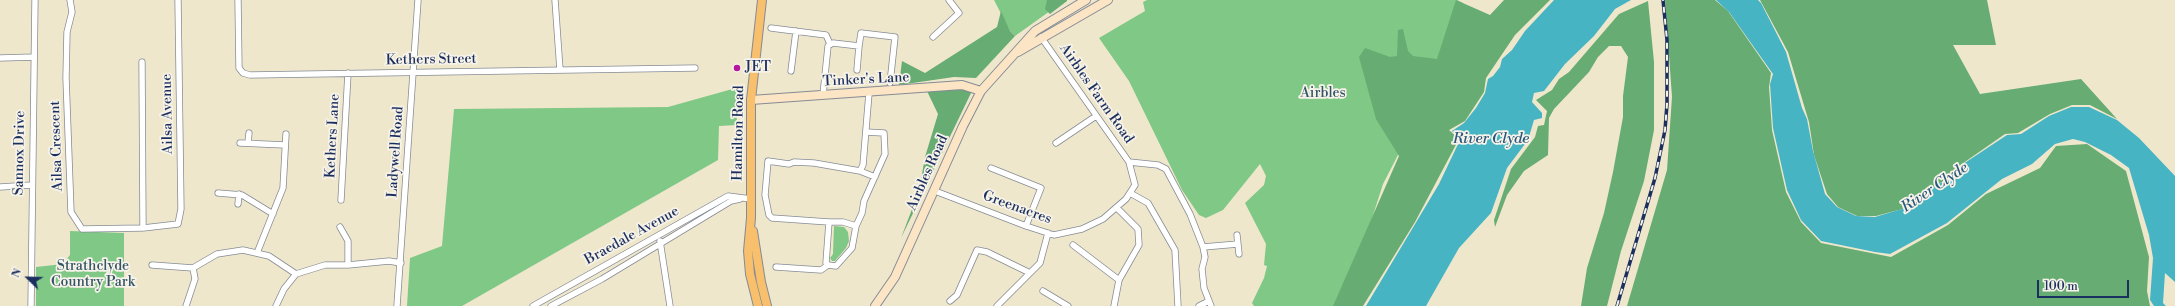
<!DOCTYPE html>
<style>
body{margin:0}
#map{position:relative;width:2175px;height:306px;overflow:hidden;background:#efe7cc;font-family:"Libre Bodoni",serif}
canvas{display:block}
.north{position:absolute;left:8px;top:258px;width:40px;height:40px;-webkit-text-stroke:3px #f7f3e8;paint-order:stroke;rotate:293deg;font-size:11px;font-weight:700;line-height:16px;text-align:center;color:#1b2f5e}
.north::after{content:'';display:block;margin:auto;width:14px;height:18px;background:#1b2f5e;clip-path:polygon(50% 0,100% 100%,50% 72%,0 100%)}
.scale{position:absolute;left:2037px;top:280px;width:92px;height:18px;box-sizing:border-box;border:2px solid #1b2f5e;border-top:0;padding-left:5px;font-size:12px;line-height:14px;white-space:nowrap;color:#1b2f5e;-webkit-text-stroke:3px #f7f3e8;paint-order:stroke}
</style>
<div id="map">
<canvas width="2175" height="306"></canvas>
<div class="north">N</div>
<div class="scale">100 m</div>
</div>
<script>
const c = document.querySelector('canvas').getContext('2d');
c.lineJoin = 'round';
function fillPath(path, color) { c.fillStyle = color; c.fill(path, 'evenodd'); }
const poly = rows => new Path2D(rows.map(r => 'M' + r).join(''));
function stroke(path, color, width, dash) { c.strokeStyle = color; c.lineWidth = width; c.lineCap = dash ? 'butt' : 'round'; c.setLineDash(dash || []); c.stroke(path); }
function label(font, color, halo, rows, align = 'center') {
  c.font = font + ' "Libre Bodoni",serif'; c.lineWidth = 3.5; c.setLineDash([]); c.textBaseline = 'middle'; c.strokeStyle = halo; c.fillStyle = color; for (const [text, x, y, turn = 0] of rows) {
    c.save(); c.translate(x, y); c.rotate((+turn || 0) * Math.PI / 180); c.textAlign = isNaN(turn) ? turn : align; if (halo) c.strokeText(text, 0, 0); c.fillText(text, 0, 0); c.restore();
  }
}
fillPath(poly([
 [994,0,1053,0,1057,6,1015,36,1010,31],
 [1147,0,1457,0,1463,3,1400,151,1383,184,1356,268,1334,306,1254,306,1252,303,1264,278,1267,266,1264,265,1266,244,1245,203,1264,185,1266,176,1260,164,1223,210,1206,218,1199,215,1182,190,1129,81,1099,38,1145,11,1143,2],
 [736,88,737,125,719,126,718,160,462,306,407,306,410,258,442,246,454,109,668,107],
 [834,226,844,227,848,232,849,241,846,248,835,261,832,261,830,258,833,254],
 [70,231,124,233,124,306,36,306,36,267,63,264,70,255]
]), '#7fc885');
fillPath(poly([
 [1047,0,1067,0,1067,1,1050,14,1045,9],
 [1456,0,1490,15,1504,0,1550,0,1515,35,1486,78,1484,92,1465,121,1449,130,1459,139,1415,222,1363,306,1333,306,1399,156,1376,119,1359,57,1365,48,1390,57,1397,56,1398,30,1403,29,1408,51,1413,56,1437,59],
 [1665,0,1715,0,1728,11,1771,73,1769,87,1772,130,1786,192,1801,222,1821,243,1891,257,1948,225,1986,194,2040,168,2056,146,2087,144,2126,171,2149,257,2147,291,2150,306,1627,306,1667,170,1672,97],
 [1760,0,1987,0,1996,45,1953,45,1980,94,2081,79,2117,119,2090,105,2072,105,2050,114,2018,133,2005,134,1959,166,1958,178,1939,183,1906,208,1876,216,1857,216,1838,207,1827,194,1814,155,1809,122,1788,52],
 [1648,1,1654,62,1654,130,1644,181,1621,251,1607,306,1581,306,1587,268,1604,213,1613,172,1623,117,1623,96,1628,57,1621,46,1609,46,1598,57,1589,72,1554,109,1549,118,1548,155,1524,171,1507,195,1495,227,1494,220,1511,169,1535,137,1538,126,1544,125,1547,111,1536,100,1552,90,1559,79,1569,72,1619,14],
 [1001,11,1010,31,1015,36,976,78,954,77,899,85,902,61,925,73,997,27],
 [960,87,972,91,901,238,919,191,925,157,938,114,926,89]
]), '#67ac72');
fillPath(poly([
 [1554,0,1631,0,1615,9,1594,36,1565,64,1544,91,1534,93,1532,102,1542,113,1542,118,1534,120,1528,140,1507,168,1491,213,1459,248,1426,306,1366,306,1439,184,1460,140,1452,131,1464,123,1476,108,1485,93,1488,79,1493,76,1500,67,1502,59,1512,50,1525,31],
 [1716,0,1758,0,1761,3,1786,52,1802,108,1807,119,1813,151,1825,194,1837,207,1856,216,1875,217,1905,208,1939,183,1961,178,1960,166,2007,135,2021,134,2049,116,2071,107,2089,107,2117,120,2139,138,2175,176,2175,282,2165,273,2163,303,2166,306,2154,306,2150,300,2153,258,2149,235,2129,168,2111,155,2085,142,2073,139,2055,144,2032,164,2002,179,1947,223,1890,254,1875,252,1821,241,1801,220,1787,190,1773,128,1770,84,1773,74,1729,12]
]), '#47b4c4');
const street = poly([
 [70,0,72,12,67,32,66,78,71,212,82,229,143,228,178,224,181,209,178,0],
 [238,0,239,68,243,73,250,75,695,68],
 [555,0,560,70],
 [771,28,826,35,830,44],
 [933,37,959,13,949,0],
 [0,58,34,57],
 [142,62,143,228],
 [857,70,859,46],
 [791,71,796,31],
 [869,93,863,165,860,171,875,177],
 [823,95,828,46,833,43,859,46,861,33,895,37,890,83],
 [240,143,285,145],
 [248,143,249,133],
 [1056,143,1096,116],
 [1129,162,1158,165,1166,169,1190,214,1203,247,1205,257,1202,269,1204,288,1211,306],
 [991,168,1041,188,1026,226],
 [0,187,32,185],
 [935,191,1026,226,1054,235,1082,229,1103,219,1126,199,1135,185,1129,162,1041,37],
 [218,193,242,195,273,214],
 [1130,193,1148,203,1175,250,1178,306],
 [341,200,348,73],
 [238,204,239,194],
 [829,222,772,218,769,215,765,195,768,161,789,164,794,162,814,163,860,171],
 [856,226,843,222,829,222,826,263,828,265,836,266,852,248,856,226,862,213,864,201,885,154,884,133,866,132],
 [340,227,348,241,348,265],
 [1237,235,1239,254],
 [660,241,670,306],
 [1073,245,1119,280],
 [1203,247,1238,244],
 [257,253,283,188,286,134],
 [152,265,193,268,217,254,243,250,269,256,296,274],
 [776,267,821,270,828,265],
 [1043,291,1068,306],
 [950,301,957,295,977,250,987,252,1030,273],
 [31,306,35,0],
 [186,306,195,279,193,268],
 [276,306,284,289,296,274,325,265,348,265,389,261,401,263],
 [397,306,418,0],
 [533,306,728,196,751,199],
 [551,306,602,279,731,201,740,199],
 [997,306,1040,263,1048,233],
 [1114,306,1119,280,1139,245,1138,229,1117,208],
 [1199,306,1209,301]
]);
const secondary = poly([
 [1018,52,1108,0],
 [751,100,962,85,981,91],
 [875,306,895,277,963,126,981,91,1035,31,1086,0]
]);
const primary = poly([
 [753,231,761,282,767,306],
 [758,306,750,274,748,251,751,218,751,100,762,0]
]);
stroke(street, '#858b95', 7);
stroke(secondary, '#858b95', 10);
stroke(primary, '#858b95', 10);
stroke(street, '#fff', 5.5);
stroke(secondary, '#fce5c4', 8);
stroke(primary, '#f8bf6c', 8);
const rail = poly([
 [1617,306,1655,178,1665,130,1667,104,1667,40,1663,0]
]);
stroke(rail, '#1b2f5e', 3.5);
stroke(rail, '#f7f3e8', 2, [6]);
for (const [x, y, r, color] of [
 [737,68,4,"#b5179e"]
]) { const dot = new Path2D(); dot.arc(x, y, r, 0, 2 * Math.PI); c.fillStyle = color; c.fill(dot); stroke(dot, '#f7f3e8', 1.5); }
label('14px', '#1b2f5e', '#f7f3e8', [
 ["Kethers Street",431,60,-1],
 ["Tinker's Lane",866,80,-3],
 ["Airbles Farm Road",1096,94,55],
 ["Ailsa Avenue",168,114,-91],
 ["Hamilton Road",739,133,-89],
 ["Kethers Lane",333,136,-87],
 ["Ailsa Crescent",57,146,-92],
 ["Ladywell Road",396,152,-86],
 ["Sannox Drive",20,153,-89],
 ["Airbles Road",928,173,-66],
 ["Greenacres",1017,208,20],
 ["Braedale Avenue",632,236,-29]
]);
label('14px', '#1b2f5e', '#f7f3e8', [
 ["JET",745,68]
], 'left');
label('14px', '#345568', '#f7f3e8', [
 ["Airbles",1323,94],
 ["Strathclyde",93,267],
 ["Country Park",93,283]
]);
label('italic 15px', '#28577d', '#f7f3e8', [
 ["River Clyde",1491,139],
 ["River Clyde",1935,188,-34]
]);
</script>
